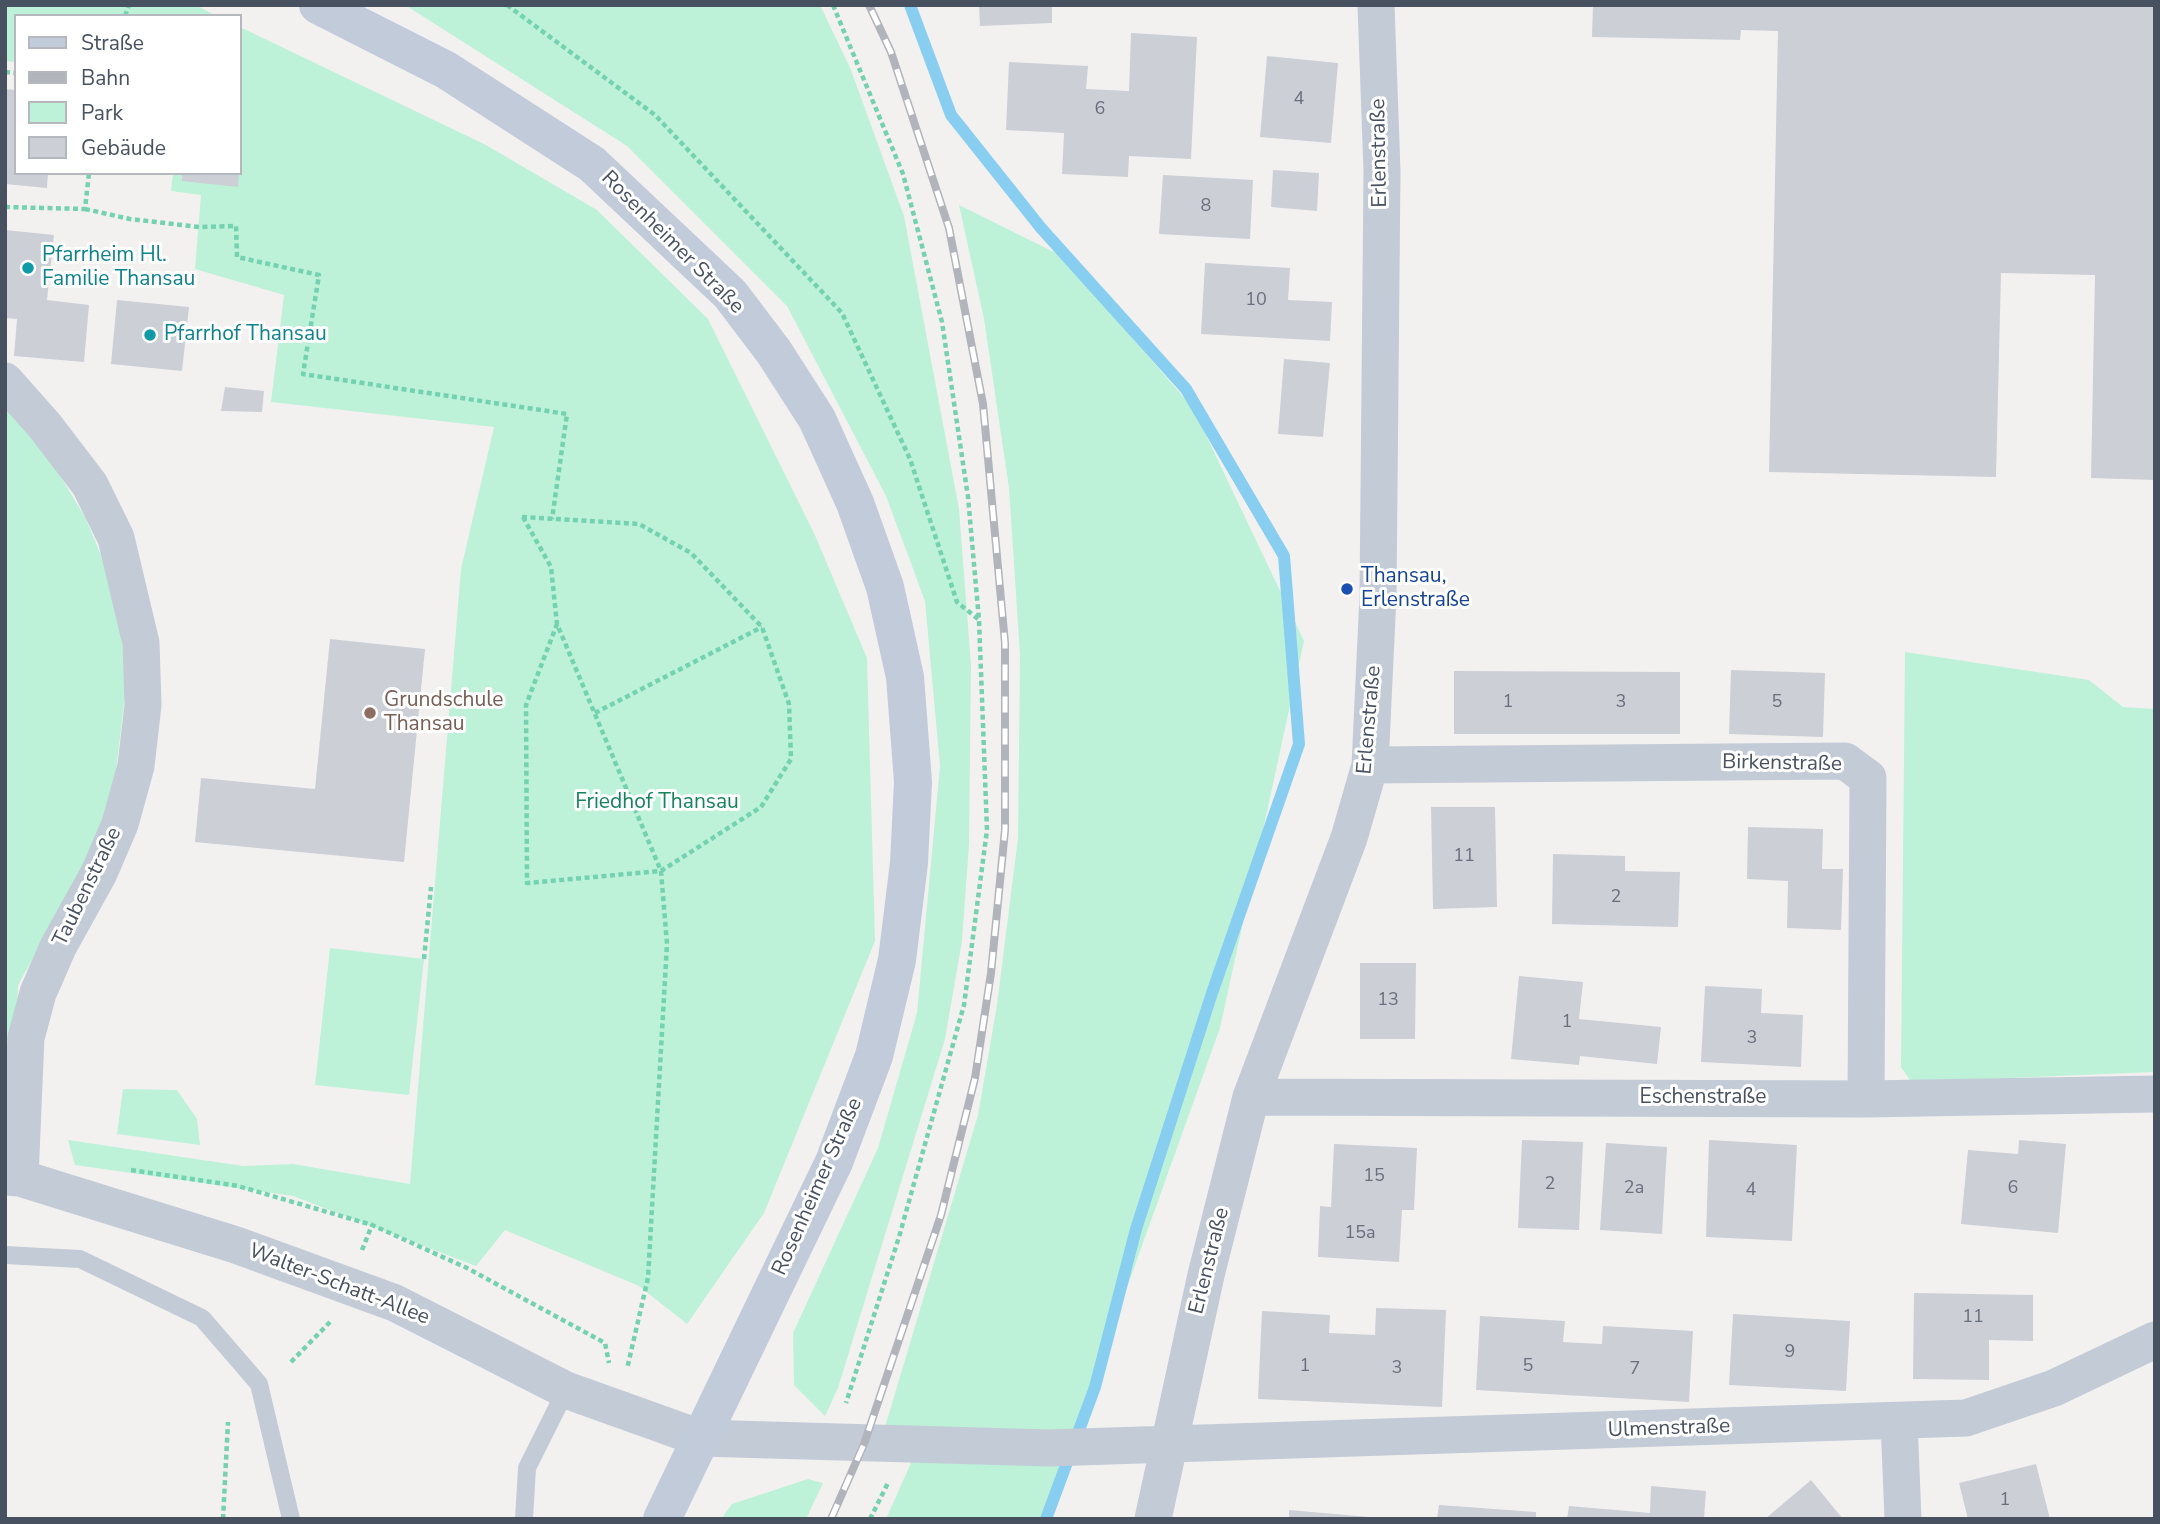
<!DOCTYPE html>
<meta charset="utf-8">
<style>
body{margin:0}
#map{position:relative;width:2160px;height:1524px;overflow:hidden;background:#f3f1f0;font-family:"Nunito Sans",sans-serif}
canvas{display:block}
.frame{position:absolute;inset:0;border:7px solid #47515f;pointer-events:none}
.legend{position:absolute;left:14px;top:14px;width:228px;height:161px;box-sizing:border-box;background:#fff;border:2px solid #b5b9bf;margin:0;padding:9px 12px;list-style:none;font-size:21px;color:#47515f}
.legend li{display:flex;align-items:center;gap:14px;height:35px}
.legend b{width:35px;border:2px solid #b5b9bf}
</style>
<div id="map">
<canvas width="2160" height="1524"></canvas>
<div class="frame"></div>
<ul class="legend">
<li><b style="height:9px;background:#c2cbda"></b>Straße</li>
<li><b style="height:9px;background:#b2b4bb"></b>Bahn</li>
<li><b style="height:19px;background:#bdf2d8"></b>Park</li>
<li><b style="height:19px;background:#cccfd6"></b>Gebäude</li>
</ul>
</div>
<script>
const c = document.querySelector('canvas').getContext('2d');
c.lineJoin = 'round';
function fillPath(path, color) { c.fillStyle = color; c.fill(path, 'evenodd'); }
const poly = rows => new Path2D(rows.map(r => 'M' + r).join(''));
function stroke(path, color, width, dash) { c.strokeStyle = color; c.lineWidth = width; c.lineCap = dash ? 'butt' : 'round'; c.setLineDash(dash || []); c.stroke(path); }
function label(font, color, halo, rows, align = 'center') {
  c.font = font + ' "Nunito Sans",sans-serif'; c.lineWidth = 6; c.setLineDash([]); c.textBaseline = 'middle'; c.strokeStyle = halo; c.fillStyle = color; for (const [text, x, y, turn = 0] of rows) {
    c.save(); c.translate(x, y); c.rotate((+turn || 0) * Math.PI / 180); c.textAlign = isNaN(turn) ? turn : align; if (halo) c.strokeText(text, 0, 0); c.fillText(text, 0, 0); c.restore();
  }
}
fillPath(poly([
 [5,5,196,5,216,16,16,16,16,62,5,61],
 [405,5,820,5,851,70,904,216,959,509,971,665,969,845,962,941,945,1039,838,1388,825,1416,794,1385,793,1333,878,1148,917,1013,940,766,925,601,886,496,787,306,627,146],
 [240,27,486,145,597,210,708,319,814,533,867,658,875,941,764,1213,687,1324,639,1286,505,1230,476,1266,293,1196,75,1165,68,1140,243,1166,293,1164,410,1184,461,569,494,427,271,402,284,295,195,269,201,195,171,191,173,173,240,173],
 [959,205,1060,255,1193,408,1304,641,1220,1028,1044,1519,886,1519,922,1438,885,1427,978,1115,997,1005,1018,838,1020,655,1009,488,984,319],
 [5,402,36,436,85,517,103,560,117,608,127,679,112,804,83,870,18,985,15,1080,5,1105],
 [1905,652,2089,680,2123,707,2155,709,2155,1072,1911,1082,1901,1067],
 [330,948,424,959,409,1095,315,1085],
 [123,1089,177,1090,197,1119,200,1145,117,1134],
 [808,1479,823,1483,806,1519,721,1519,732,1504]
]), '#bdf2d8');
stroke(poly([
 [910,5,951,115,1041,228,1186,389,1284,556,1299,744,1212,993,1136,1229,1095,1387,1046,1519]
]), '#88cef1', 12);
fillPath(poly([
 [979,5,1052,5,1052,23,980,26],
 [1593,5,2155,5,2155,480,2091,478,2095,275,2001,273,1996,477,1769,472,1778,31,1741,30,1740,40,1592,37],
 [1131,33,1197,37,1191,159,1129,156,1128,177,1062,174,1064,133,1006,130,1009,62,1088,66,1086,89,1129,91],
 [1267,56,1338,63,1331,143,1260,137],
 [5,89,16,90,16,173,48,173,47,188,5,184],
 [1273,170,1319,173,1317,211,1271,207],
 [182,173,239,173,238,187,182,181],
 [1163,175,1253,180,1250,239,1159,234],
 [5,230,54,235,47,300,89,305,84,362,14,356,17,319,5,318],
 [1205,263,1290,268,1288,300,1332,302,1330,341,1201,334],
 [117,300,189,307,182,371,111,364],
 [1284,359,1330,363,1323,437,1278,434],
 [225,387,264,391,262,412,221,411],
 [330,639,425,649,404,862,195,842,201,778,315,789],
 [1731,670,1825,673,1823,737,1729,734],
 [1454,671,1680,672,1680,734,1454,734],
 [1431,807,1495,807,1497,907,1433,909],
 [1748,827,1823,829,1822,869,1843,869,1841,930,1787,928,1788,881,1747,879],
 [1553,854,1625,856,1625,871,1680,872,1678,927,1552,924],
 [1360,963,1416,963,1415,1039,1360,1039],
 [1519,976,1583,982,1579,1019,1661,1027,1657,1064,1580,1056,1579,1065,1511,1059],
 [1705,986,1762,989,1761,1013,1803,1015,1801,1067,1701,1062],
 [1522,1140,1583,1142,1579,1230,1518,1228],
 [1709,1140,1797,1145,1792,1241,1706,1237],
 [2019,1140,2066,1144,2058,1233,1961,1224,1968,1150,2018,1154],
 [1606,1143,1667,1147,1662,1234,1600,1230],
 [1334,1144,1417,1148,1414,1210,1402,1210,1399,1262,1318,1257,1320,1206,1331,1207],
 [1914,1293,2033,1295,2033,1341,1989,1340,1989,1380,1913,1379],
 [1376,1308,1446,1310,1442,1407,1258,1399,1262,1311,1330,1315,1329,1333,1375,1335],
 [1733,1314,1850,1321,1846,1391,1729,1385],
 [1480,1316,1565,1321,1563,1342,1580,1343,1602,1344,1603,1326,1693,1331,1689,1402,1476,1390],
 [2036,1464,2050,1519,1968,1519,1959,1483],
 [1811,1480,1843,1519,1765,1519],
 [1651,1486,1706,1491,1704,1519,1567,1519,1569,1506,1650,1513],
 [1439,1505,1536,1512,1536,1519,1437,1519],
 [1289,1510,1369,1517,1369,1519,1289,1519]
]), '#cccfd6');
stroke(poly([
 [507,5,655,115,842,313,910,459,957,602,978,619],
 [833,5,903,174,942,322,968,497,979,620,987,830,964,1005,899,1237,846,1403],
 [125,16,129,5],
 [5,72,16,73],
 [5,207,85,209,89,173],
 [85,209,130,219,199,227,236,226,237,257,319,275,303,374,567,414,552,519],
 [522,517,639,524,691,553,762,627,789,704,791,759,761,807,661,871,527,883,526,705,557,624],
 [523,517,551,567,557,624,661,871,667,944,648,1278,627,1369],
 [595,713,762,627],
 [424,959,431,887],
 [131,1170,238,1186,372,1225,467,1268,605,1343,609,1363],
 [362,1250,372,1225],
 [291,1362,330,1322],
 [223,1519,228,1422],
 [870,1519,889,1481]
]), '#73d2af', 4.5, [5, 3.5]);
stroke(poly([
 [5,1255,80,1259,202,1318,259,1384,291,1519],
 [524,1519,527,1468,566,1390]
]), '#c3cbd6', 18);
stroke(poly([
 [5,381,45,426,90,485,116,538,141,643,143,705,136,766,120,824,99,873,58,947,38,993,26,1038,20,1178],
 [1370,765,1845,761,1868,778,1866,1099],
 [1251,1097,1866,1099,2155,1094],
 [5,1177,20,1178,236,1245,395,1303,566,1390,700,1438,1049,1448,1966,1418,2054,1388,2155,1340],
 [1899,1421,1903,1519],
 [1153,1519,1206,1275,1251,1097,1349,838,1370,765,1378,596,1382,171,1376,5]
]), '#c3cbd6', 37);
stroke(poly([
 [318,5,446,70,592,164,730,294,774,352,817,419,855,503,885,587,905,677,913,782,909,863,897,960,874,1056,834,1162,662,1519]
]), '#c2cbda', 38);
const rail = poly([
 [831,1519,864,1444,941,1215,975,1078,991,973,1005,830,1005,643,983,404,949,228,891,52,869,5]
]);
stroke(rail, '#b2b4bb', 8);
stroke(rail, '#fff', 5, [16]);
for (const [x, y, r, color] of [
 [28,268,7,"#0f9aa8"],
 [150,335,7,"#0f9aa8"],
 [1347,589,7,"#1a4fb4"],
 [370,713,7,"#8d6e63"]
]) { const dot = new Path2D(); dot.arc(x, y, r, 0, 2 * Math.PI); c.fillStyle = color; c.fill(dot); stroke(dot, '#fff', 2.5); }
label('18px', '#68707d', null, [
 ["4",1299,100],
 ["6",1100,110],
 ["8",1206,207],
 ["10",1256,301],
 ["1",1508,703],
 ["3",1621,703],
 ["5",1777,703],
 ["11",1464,857],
 ["2",1616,898],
 ["13",1388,1001],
 ["1",1567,1023],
 ["3",1752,1039],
 ["15",1374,1177],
 ["2",1550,1185],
 ["2a",1634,1189],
 ["6",2013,1189],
 ["4",1751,1191],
 ["15a",1360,1234],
 ["11",1973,1318],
 ["9",1790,1353],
 ["1",1305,1367],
 ["5",1528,1367],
 ["3",1397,1369],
 ["7",1635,1370],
 ["1",2005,1501]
]);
label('21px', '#47515f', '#fff', [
 ["Erlenstraße",1380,153,-91],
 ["Rosenheimer Straße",672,243,45],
 ["Erlenstraße",1370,720,-85],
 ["Birkenstraße",1782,764,1],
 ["Taubenstraße",88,887,-64],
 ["Eschenstraße",1703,1098],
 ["Rosenheimer Straße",818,1187,-66],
 ["Erlenstraße",1210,1261,-76],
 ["Walter-Schatt-Allee",339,1285,21],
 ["Ulmenstraße",1669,1429,-2]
]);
label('21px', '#0d838f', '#fff', [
 ["Pfarrheim Hl.",42,256],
 ["Familie Thansau",42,280],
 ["Pfarrhof Thansau",164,335]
], 'left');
label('21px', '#164399', '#fff', [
 ["Thansau,",1361,577],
 ["Erlenstraße",1361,601]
], 'left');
label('21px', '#785e54', '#fff', [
 ["Grundschule",384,701],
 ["Thansau",384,725]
], 'left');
label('21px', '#12865a', '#fff', [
 ["Friedhof Thansau",657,803]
]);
</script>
